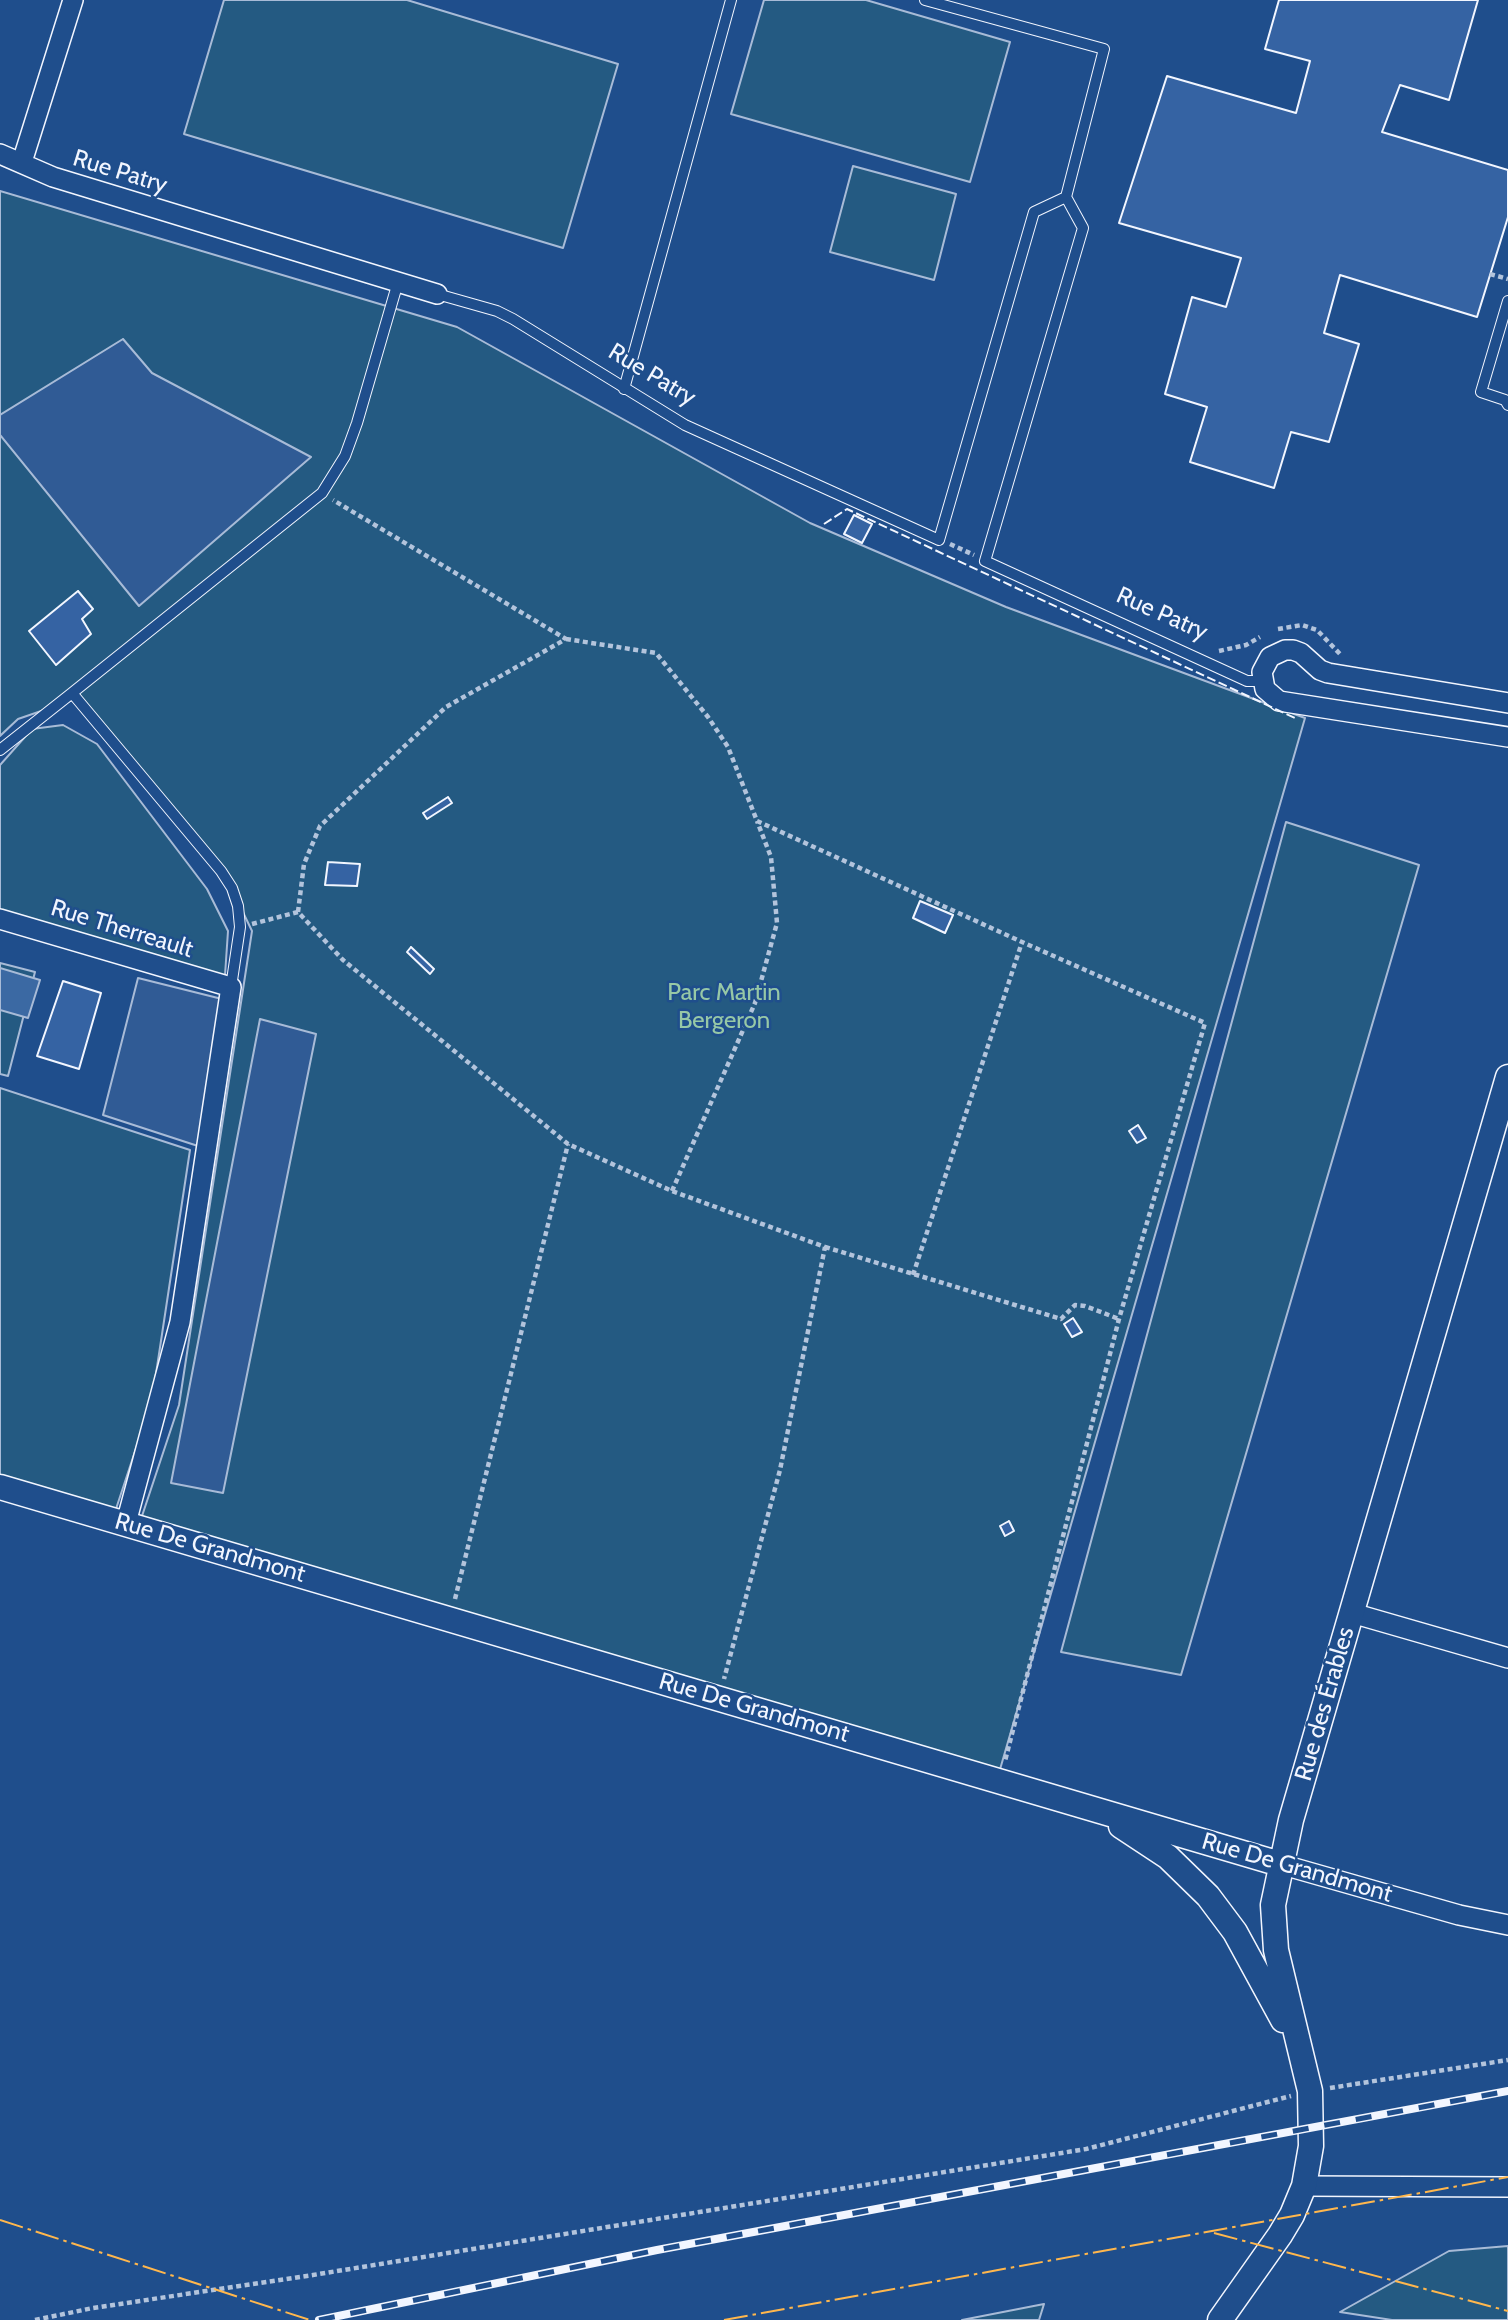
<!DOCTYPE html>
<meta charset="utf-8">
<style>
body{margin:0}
canvas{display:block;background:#1f4e8c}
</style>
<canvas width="1508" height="2320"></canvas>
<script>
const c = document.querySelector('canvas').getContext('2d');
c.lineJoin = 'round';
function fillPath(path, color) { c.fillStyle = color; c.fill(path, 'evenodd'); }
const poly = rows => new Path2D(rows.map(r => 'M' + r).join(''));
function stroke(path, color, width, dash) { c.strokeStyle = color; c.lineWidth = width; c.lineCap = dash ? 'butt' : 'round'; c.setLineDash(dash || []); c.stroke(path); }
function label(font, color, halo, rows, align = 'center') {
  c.font = font + ' Cabin,sans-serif'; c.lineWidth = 5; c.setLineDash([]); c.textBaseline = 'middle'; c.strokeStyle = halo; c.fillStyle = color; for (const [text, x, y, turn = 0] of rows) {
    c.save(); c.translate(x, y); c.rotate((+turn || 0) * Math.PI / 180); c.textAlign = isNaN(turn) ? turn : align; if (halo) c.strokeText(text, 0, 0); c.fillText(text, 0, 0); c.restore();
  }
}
const green = poly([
 [224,0,407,0,618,64,563,248,184,134,224,0],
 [764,0,866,0,1010,42,970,182,731,114,764,0],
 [853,166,956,194,934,280,830,252,853,166],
 [0,191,457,327,810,523,1006,607,1305,718,994,1790,136,1534,179,1405,252,931,229,883,73,700,18,719,0,736,0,191],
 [63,725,97,744,207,889,228,931,224,990,0,929,0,765,32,729,63,725],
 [1286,822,1419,865,1181,1675,1061,1652,1286,822],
 [0,963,35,972,8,1076,0,1074,0,963],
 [0,1088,190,1150,152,1400,111,1524,0,1490,0,1088],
 [1508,2246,1508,2320,1392,2320,1340,2312,1449,2251,1508,2246],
 [1044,2304,1039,2320,962,2320,1044,2304]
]);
fillPath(green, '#245a82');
stroke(green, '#a8bbd7', 2);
const parking = poly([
 [123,339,152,373,311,457,139,606,0,435,0,415,123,339],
 [138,978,226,1000,201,1147,103,1115,138,978],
 [260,1019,316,1034,223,1493,171,1483,260,1019]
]);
fillPath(parking, '#305b95');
stroke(parking, '#a8bbd7', 2);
const water = poly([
 [0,968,40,980,28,1018,0,1010,0,968]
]);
fillPath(water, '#3b69a3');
stroke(water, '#a8bbd7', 2);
const building = poly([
 [1279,0,1478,0,1449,100,1400,85,1382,132,1508,170,1508,217,1477,317,1340,275,1324,333,1359,344,1329,442,1291,432,1274,488,1190,462,1207,407,1165,394,1192,297,1226,307,1241,258,1119,223,1167,76,1296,113,1310,61,1265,49,1279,0],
 [854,515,872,524,862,543,844,534,854,515],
 [78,591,93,609,82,619,91,634,56,665,29,631,78,591],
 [448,797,452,803,427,819,423,813,448,797],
 [328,862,360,864,357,886,325,885,328,862],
 [920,901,953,915,945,933,913,918,920,901],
 [411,947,434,969,430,974,407,952,411,947],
 [63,981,101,993,79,1069,37,1056,63,981],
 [1138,1125,1146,1138,1137,1143,1129,1131,1138,1125],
 [1073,1318,1082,1332,1072,1337,1064,1324,1073,1318],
 [1009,1521,1014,1531,1005,1536,1000,1526,1009,1521]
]);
fillPath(building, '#3563a3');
stroke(building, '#f2f6ff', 2);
const service = poly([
 [925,0,1104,49,1066,197,1083,228,985,561,1247,681,1262,681],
 [437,294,497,311,513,319,685,425,939,540,1034,212,1066,197],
 [1508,301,1481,392,1505,400,1508,405],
 [624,389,731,0],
 [72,693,322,493,345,456,357,423,398,282],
 [0,750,72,693,221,871,232,888,238,906,240,927,231,987]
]);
const minor = poly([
 [0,154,53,177,437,294],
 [22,162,73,0],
 [1508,703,1328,673,1320,670,1301,653,1293,650,1285,650,1270,657,1262,672,1265,689,1279,701,1508,737],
 [0,919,231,987,180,1322,126,1523],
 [1352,1613,1508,1658],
 [1280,1864,1459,1915,1508,1925],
 [1304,2186,1508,2187]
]);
const tertiary = poly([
 [0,1487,1280,1864],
 [1121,1826,1168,1857,1208,1896,1235,1932,1283,2020],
 [1220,2320,1280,2235,1292,2215,1304,2186,1311,2146,1310,2091,1276,1950,1273,1905,1291,1820,1508,1077]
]);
stroke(service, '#f2f6ff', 12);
stroke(minor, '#f2f6ff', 22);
stroke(tertiary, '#f2f6ff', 27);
stroke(poly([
 [1490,274,1508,279],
 [950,544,974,555],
 [1278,629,1302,625,1317,630,1341,655],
 [566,639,656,653,708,717,728,747,757,821,1022,942,1205,1023,1119,1319,1005,1761],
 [1219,651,1246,645,1260,637],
 [298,912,304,864,320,826,446,707,566,639,333,500],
 [252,924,298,912,343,960,568,1144,672,1191,825,1247,780,1470,724,1679],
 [672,1191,755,1003,777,923,771,857,757,821],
 [825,1247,1061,1319,1075,1305,1085,1306,1119,1319],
 [913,1275,1022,942],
 [455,1599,568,1144],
 [1330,2088,1508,2060],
 [35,2320,93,2308,313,2275,1086,2149,1291,2096]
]), '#b3c4dc', 4.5, [5, 3.5]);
stroke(service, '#1f4e8c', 10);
stroke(minor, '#1f4e8c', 19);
stroke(tertiary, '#1f4e8c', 24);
const rail = poly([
 [319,2320,657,2250,1508,2091]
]);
stroke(rail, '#f2f6ff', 8);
stroke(rail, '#1f4e8c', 5, [16]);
stroke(poly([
 [824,524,847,509,1297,719]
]), '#f2f6ff', 2, [9, 3.5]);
stroke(poly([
 [0,2220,310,2320],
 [1214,2233,1508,2311],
 [724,2320,1508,2177]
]), '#ffb74d', 2, [24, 5, 3.5, 5]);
label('24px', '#f2f6ff', '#1f4e8c', [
 ["Rue Patry",120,172,17],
 ["Rue Patry",652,375,31],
 ["Rue Patry",1162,614,24],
 ["Rue Therreault",122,929,17],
 ["Rue De Grandmont",210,1548,16],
 ["Rue des Érables",1325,1704,-74],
 ["Rue De Grandmont",754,1708,16],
 ["Rue De Grandmont",1297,1868,16]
]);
label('24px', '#97c8a6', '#1f4e8c', [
 ["Parc Martin",724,993],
 ["Bergeron",724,1021]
]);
</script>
